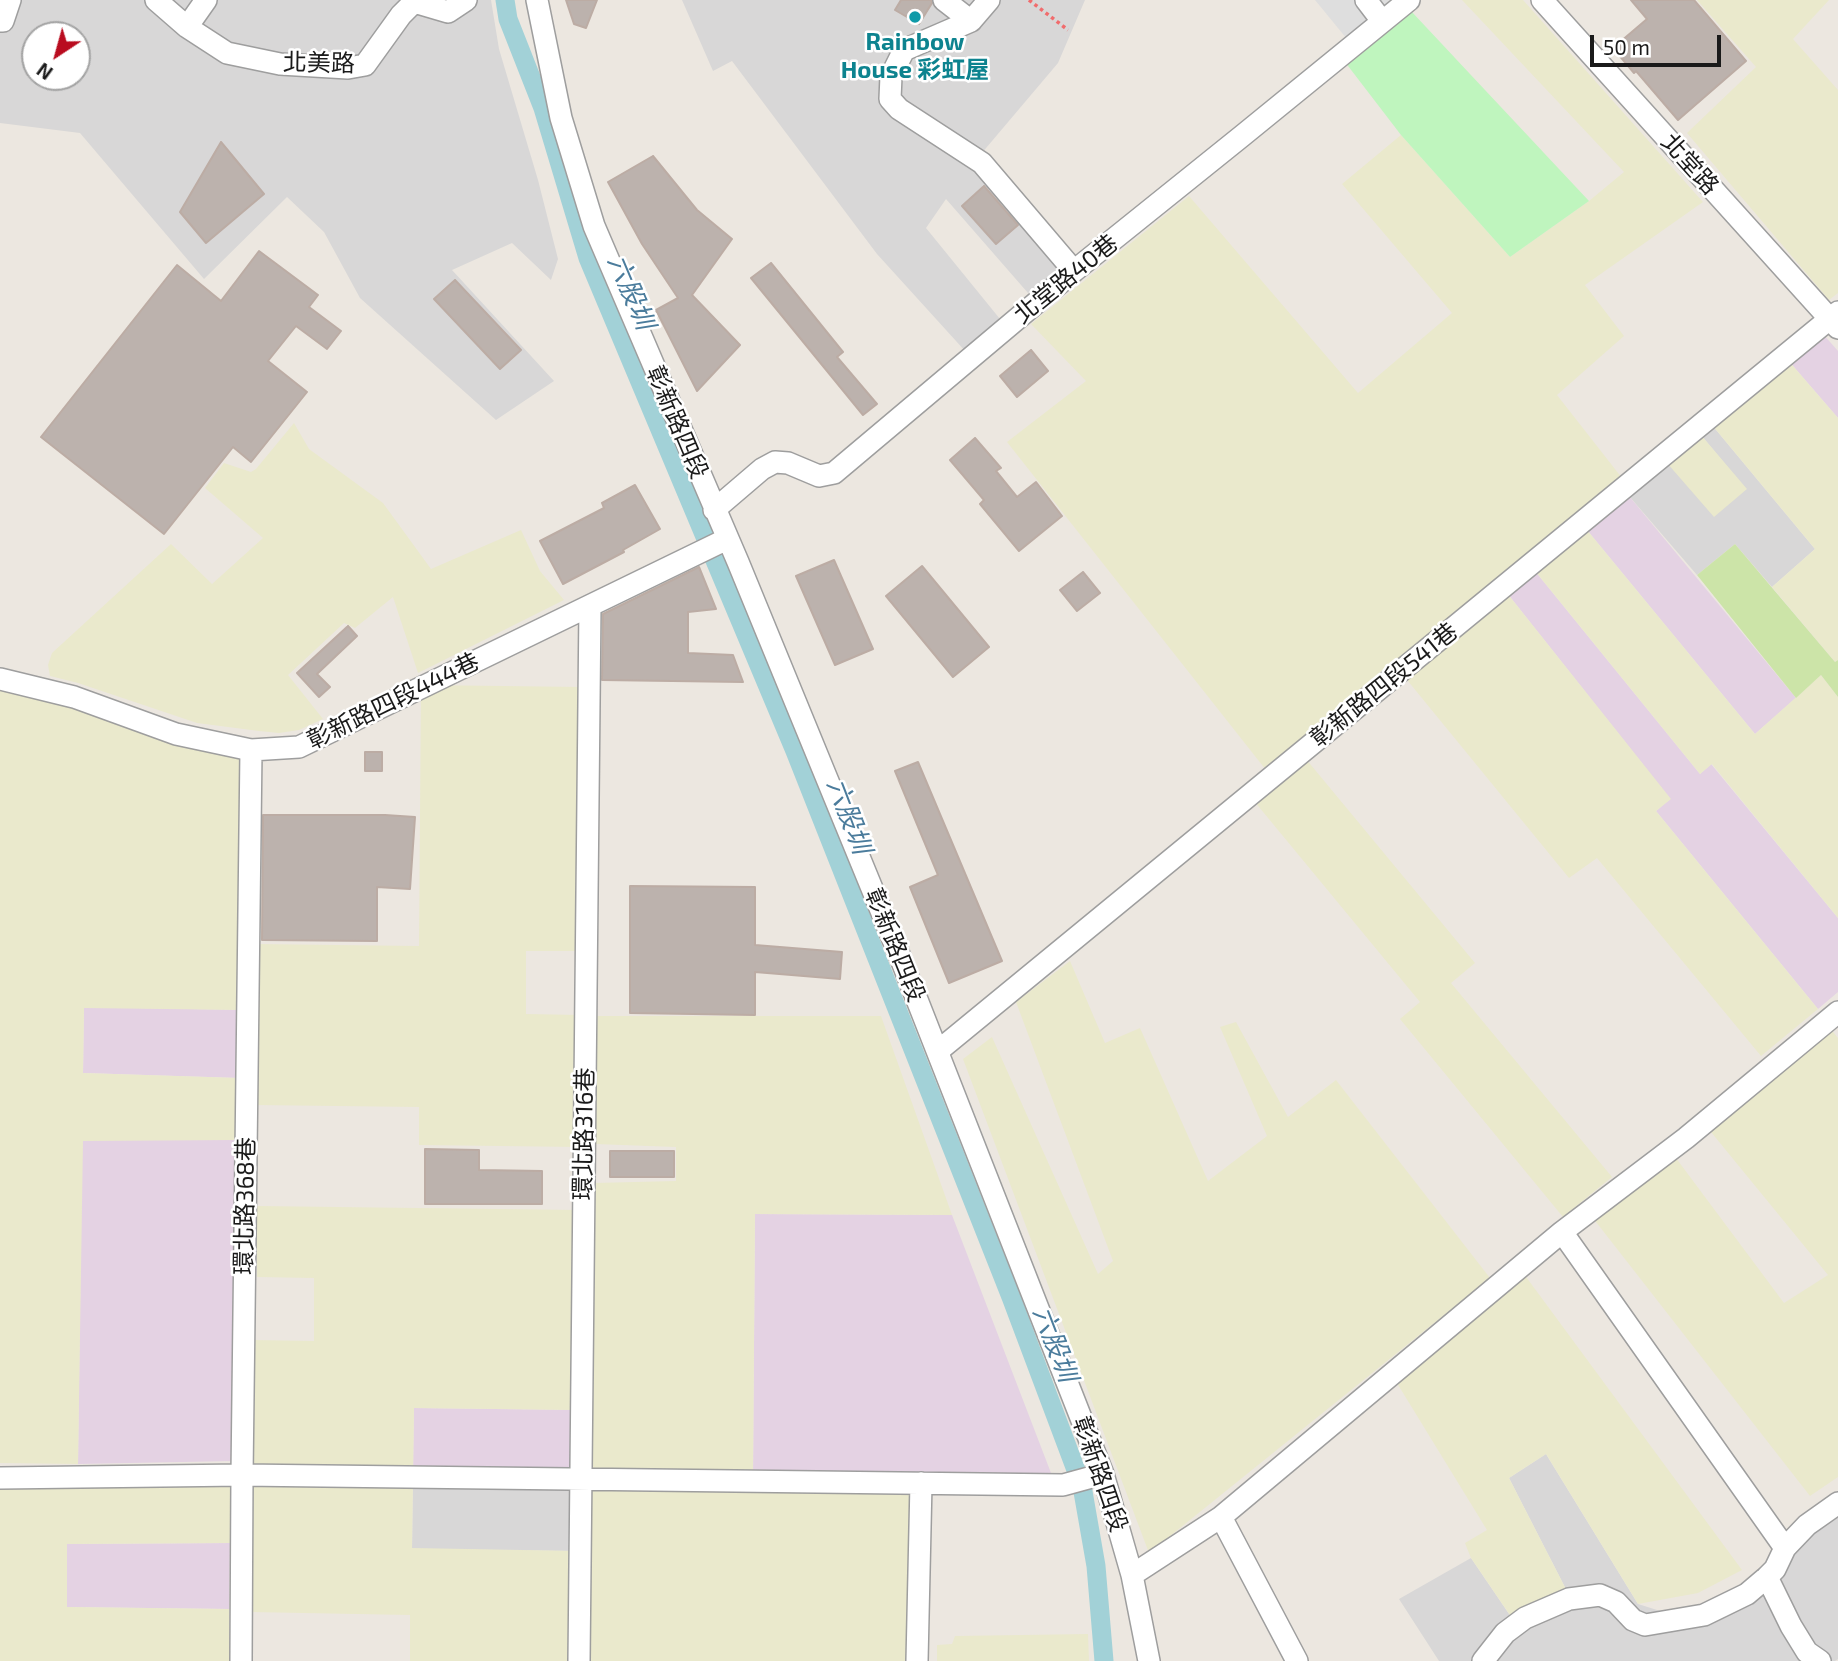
<!DOCTYPE html>
<meta charset="utf-8">
<style>
body{margin:0}
#map{position:relative;width:1838px;height:1661px;overflow:hidden;background:#ece7e0;font-family:"Exo 2",sans-serif}
canvas{display:block}
.north{position:absolute;left:21px;top:21px;width:70px;height:70px;box-sizing:border-box;background:#fff;border:2px solid #a3a3a3;border-radius:50%;rotate:216deg;font-size:19px;font-weight:700;line-height:28px;text-align:center;color:#1a1a1a}
.north::after{content:'';display:block;margin:auto;width:24px;height:32px;background:#b90c1f;clip-path:polygon(50% 0,100% 100%,50% 72%,0 100%)}
.scale{position:absolute;left:1590px;top:35px;width:131px;height:32px;box-sizing:border-box;border:4px solid #1a1a1a;border-top:0;padding-left:9px;font-size:21px;line-height:24px;white-space:nowrap;color:#1a1a1a;-webkit-text-stroke:5px #fff;paint-order:stroke}
</style>
<div id="map">
<canvas width="1838" height="1661"></canvas>
<div class="north">N</div>
<div class="scale">50 m</div>
</div>
<script>
const c = document.querySelector('canvas').getContext('2d');
c.lineJoin = 'round';
function fillPath(path, color) { c.fillStyle = color; c.fill(path, 'evenodd'); }
const poly = rows => new Path2D(rows.map(r => 'M' + r).join(''));
function stroke(path, color, width, dash) { c.strokeStyle = color; c.lineWidth = width; c.lineCap = dash ? 'butt' : 'round'; c.setLineDash(dash || []); c.stroke(path); }
function label(font, color, halo, rows, align = 'center') {
  c.font = font + ' "Exo 2","Noto Sans TC",sans-serif'; c.lineWidth = 5; c.setLineDash([]); c.textBaseline = 'middle'; c.strokeStyle = halo; c.fillStyle = color; for (const [text, x, y, turn = 0] of rows) {
    c.save(); c.translate(x, y); c.rotate((+turn || 0) * Math.PI / 180); c.textAlign = isNaN(turn) ? turn : align; if (halo) c.strokeText(text, 0, 0); c.fillText(text, 0, 0); c.restore();
  }
}
fillPath(poly([
 [0,0,491,0,499,49,538,180,558,259,551,280,512,243,452,270,554,381,496,420,360,298,324,232,287,197,204,279,80,133,0,123],
 [35,35,77,35,77,77,35,77],
 [682,0,1085,0,1058,63,981,154,1073,261,1028,293,946,199,926,228,1000,319,966,352,877,254,732,61,713,71],
 [1712,425,1815,549,1772,587,1735,544,1697,575,1629,496,1667,463,1746,490,1701,435],
 [1546,1454,1638,1604,1692,1621,1793,1548,1838,1508,1838,1659,1835,1661,1439,1661,1399,1599,1471,1558,1520,1630,1571,1599,1509,1478],
 [577,1469,577,1551,412,1549,413,1470]
]), '#d8d7d7');
fillPath(poly([
 [1823,334,1838,351,1838,418,1787,359],
 [1629,496,1796,698,1755,734,1587,530],
 [1535,571,1700,774,1711,764,1838,918,1838,992,1818,1009,1656,811,1670,799,1507,593],
 [84,1007,244,1010,239,1078,83,1073],
 [82,1140,235,1140,233,1461,78,1464],
 [755,1214,952,1215,1051,1473,753,1474],
 [414,1408,577,1410,577,1469,413,1470],
 [230,1543,229,1609,67,1607,67,1544]
]), '#e4d2e3');
fillPath(poly([
 [1462,0,1523,0,1703,202,1585,285,1624,336,1557,395,1622,478,1266,770,1007,442,1086,381,1031,324,1189,196,1358,393,1452,313,1342,184,1401,135,1510,257,1589,201,1624,172],
 [1697,0,1829,0,1793,39,1838,90,1838,293,1829,300,1687,133,1756,67],
 [1787,359,1838,418,1838,660,1835,662,1772,587,1815,549,1712,425],
 [294,423,309,449,383,503,431,569,521,530,540,571,564,600,418,673,393,597,355,628,344,623,288,675,323,719,299,730,279,733,259,731,197,723,78,683,50,676,48,665,52,653,171,544,212,584,263,538,205,488,224,463,251,472,256,469],
 [1701,435,1747,489,1714,517,1667,463],
 [1587,530,1755,734,1821,675,1838,697,1838,918,1712,764,1700,774,1535,571],
 [1507,593,1671,799,1656,811,1818,1009,1761,1056,1597,858,1569,878,1403,675],
 [0,682,244,759,244,1010,84,1008,83,1073,239,1078,235,1140,83,1141,78,1464,0,1463],
 [421,685,583,687,582,951,526,951,526,1014,581,1015,580,1147,419,1145,419,1107,253,1105,254,944,419,946],
 [1306,759,1475,963,1451,983,1612,1177,1563,1217,1400,1019,1420,1002,1254,801],
 [1070,961,1105,1043,1140,1028,1208,1181,1267,1136,1220,1027,1236,1022,1288,1117,1336,1080,1490,1278,1149,1553,963,1059,992,1037,1098,1274,1113,1261,1016,1002],
 [595,1016,881,1016,952,1215,755,1214,753,1474,591,1475,594,1183,676,1181,676,1147,595,1144],
 [1824,1021,1838,1038,1838,1477,1810,1496,1589,1213,1670,1150,1784,1303,1828,1275,1702,1121],
 [257,1206,579,1210,577,1410,414,1408,412,1548,577,1551,576,1661,410,1661,410,1615,250,1612,252,1340,314,1341,314,1278,257,1277],
 [1521,1270,1742,1570,1698,1593,1638,1604,1546,1454,1509,1478,1571,1599,1520,1630,1471,1558,1465,1543,1487,1530,1392,1375],
 [0,1476,230,1477,230,1543,67,1544,67,1607,229,1609,229,1661,0,1661],
 [591,1486,917,1489,913,1661,589,1661],
 [1088,1634,1089,1661,937,1661,937,1645,952,1644,955,1636]
]), '#eae9cc');
fillPath(poly([
 [1735,544,1835,662,1838,660,1838,697,1821,675,1796,698,1697,575]
]), '#cce4a8');
fillPath(poly([
 [1411,11,1589,201,1510,257,1401,135,1345,62]
]), '#bff5be');
fillPath(poly([
 [1315,0,1390,0,1347,39]
]), '#dedede');
stroke(poly([
 [505,0,508,19,543,108,588,258,795,751,1011,1297,1082,1486,1096,1566,1104,1661]
]), '#a2d1d7', 19);
const building = poly([
 [566,0,597,0,586,28,574,24,566,0],
 [901,0,931,0,932,3,919,24,895,10,901,0],
 [1631,0,1694,0,1746,61,1678,120,1636,71,1634,73,1613,48,1647,19,1631,0],
 [221,142,264,194,206,243,180,212,221,142],
 [653,156,697,210,732,239,692,295,740,345,697,391,656,310,678,298,642,244,608,182,653,156],
 [984,186,1018,225,996,244,962,206,984,186],
 [259,251,318,295,309,307,341,331,327,349,296,326,268,361,307,392,251,462,233,447,164,534,41,437,177,265,221,301,259,251],
 [771,263,843,352,837,357,877,404,863,415,751,278,771,263],
 [455,280,521,350,500,369,434,299,455,280],
 [1031,350,1048,371,1017,397,1000,376,1031,350],
 [975,438,1001,468,996,471,1017,497,1036,482,1062,516,1019,551,980,504,984,500,950,460,975,438],
 [635,485,660,529,623,550,624,552,563,584,540,541,604,508,602,503,635,485],
 [834,560,873,649,835,665,796,576,834,560],
 [922,566,989,647,953,677,886,596,922,566],
 [699,567,716,609,688,612,688,653,733,655,743,682,602,680,603,614,699,567],
 [1083,572,1100,593,1077,611,1060,590,1083,572],
 [348,626,357,636,317,674,330,687,319,697,297,673,348,626],
 [365,752,382,752,382,771,365,771,365,752],
 [918,762,1002,961,949,983,910,887,938,875,895,771,918,762],
 [263,815,385,815,415,817,410,889,377,887,377,941,262,940,263,815],
 [630,886,755,887,755,945,842,952,840,979,755,972,755,1015,630,1013,630,886],
 [425,1149,479,1150,479,1170,542,1171,542,1204,425,1204,425,1149],
 [610,1151,674,1151,674,1177,610,1177,610,1151]
]);
fillPath(building, '#bcb2ad');
stroke(building, '#bcaca4', 2);
const minor = poly([
 [156,0,187,27,227,53,280,64,348,68,365,65,401,15,414,2,448,12,466,0],
 [537,0,561,118,594,226,738,562,903,964,1103,1474,1132,1575,1149,1661],
 [944,0,971,21,989,0],
 [1366,0,1382,21],
 [1542,0,1838,328],
 [0,21,3,21,10,0],
 [971,21,904,50,891,76,890,99,899,109,982,163,1074,271],
 [187,27,206,0],
 [714,510,762,469,775,462,788,463,819,476,834,473,1074,271,1242,136,1409,0],
 [0,679,74,697,176,734,251,750,299,747,727,539],
 [938,1051,1838,312],
 [0,1478,242,1475,1063,1485,1103,1474],
 [1221,1517,1297,1661],
 [1785,1548,1807,1525,1838,1503],
 [1132,1575,1221,1517,1562,1232,1686,1138,1838,1012],
 [1767,1577,1791,1626,1807,1652,1820,1661],
 [241,1661,242,1475,251,750],
 [579,1661,590,606],
 [917,1661,921,1483],
 [1483,1661,1505,1633,1525,1618,1569,1599,1600,1595,1616,1602,1633,1620,1645,1625,1704,1615,1747,1594,1767,1577,1775,1569,1785,1548,1562,1232]
]);
stroke(minor, '#9e9e9e', 24);
stroke(poly([
 [1029,0,1068,30]
]), '#f16c6d', 3.5, [3.5, 3.5]);
stroke(minor, '#fff', 21);
for (const [x, y, r, color] of [
 [915,17,7,"#0f9aa8"]
]) { const dot = new Path2D(); dot.arc(x, y, r, 0, 2 * Math.PI); c.fillStyle = color; c.fill(dot); stroke(dot, '#fff', 2.5); }
label('bold 24px', '#0d838f', '#fff', [
 ["Rainbow",915,42],
 ["House 彩虹屋",915,70]
]);
label('24px', '#1a1a1a', '#fff', [
 ["北美路",319,63,1],
 ["北堂路",1690,164,48],
 ["北堂路40巷",1066,279,-39],
 ["彰新路四段",677,422,67],
 ["彰新路四段541巷",1384,685,-39],
 ["彰新路四段444巷",393,701,-26],
 ["彰新路四段",895,945,68],
 ["環北路316巷",584,1134,-89],
 ["環北路368巷",245,1206,-89],
 ["彰新路四段",1100,1474,71]
]);
label('italic 26px', '#4b7c9c', '#fff', [
 ["六股圳",631,292,67],
 ["六股圳",849,816,69],
 ["六股圳",1055,1344,69]
]);
</script>
